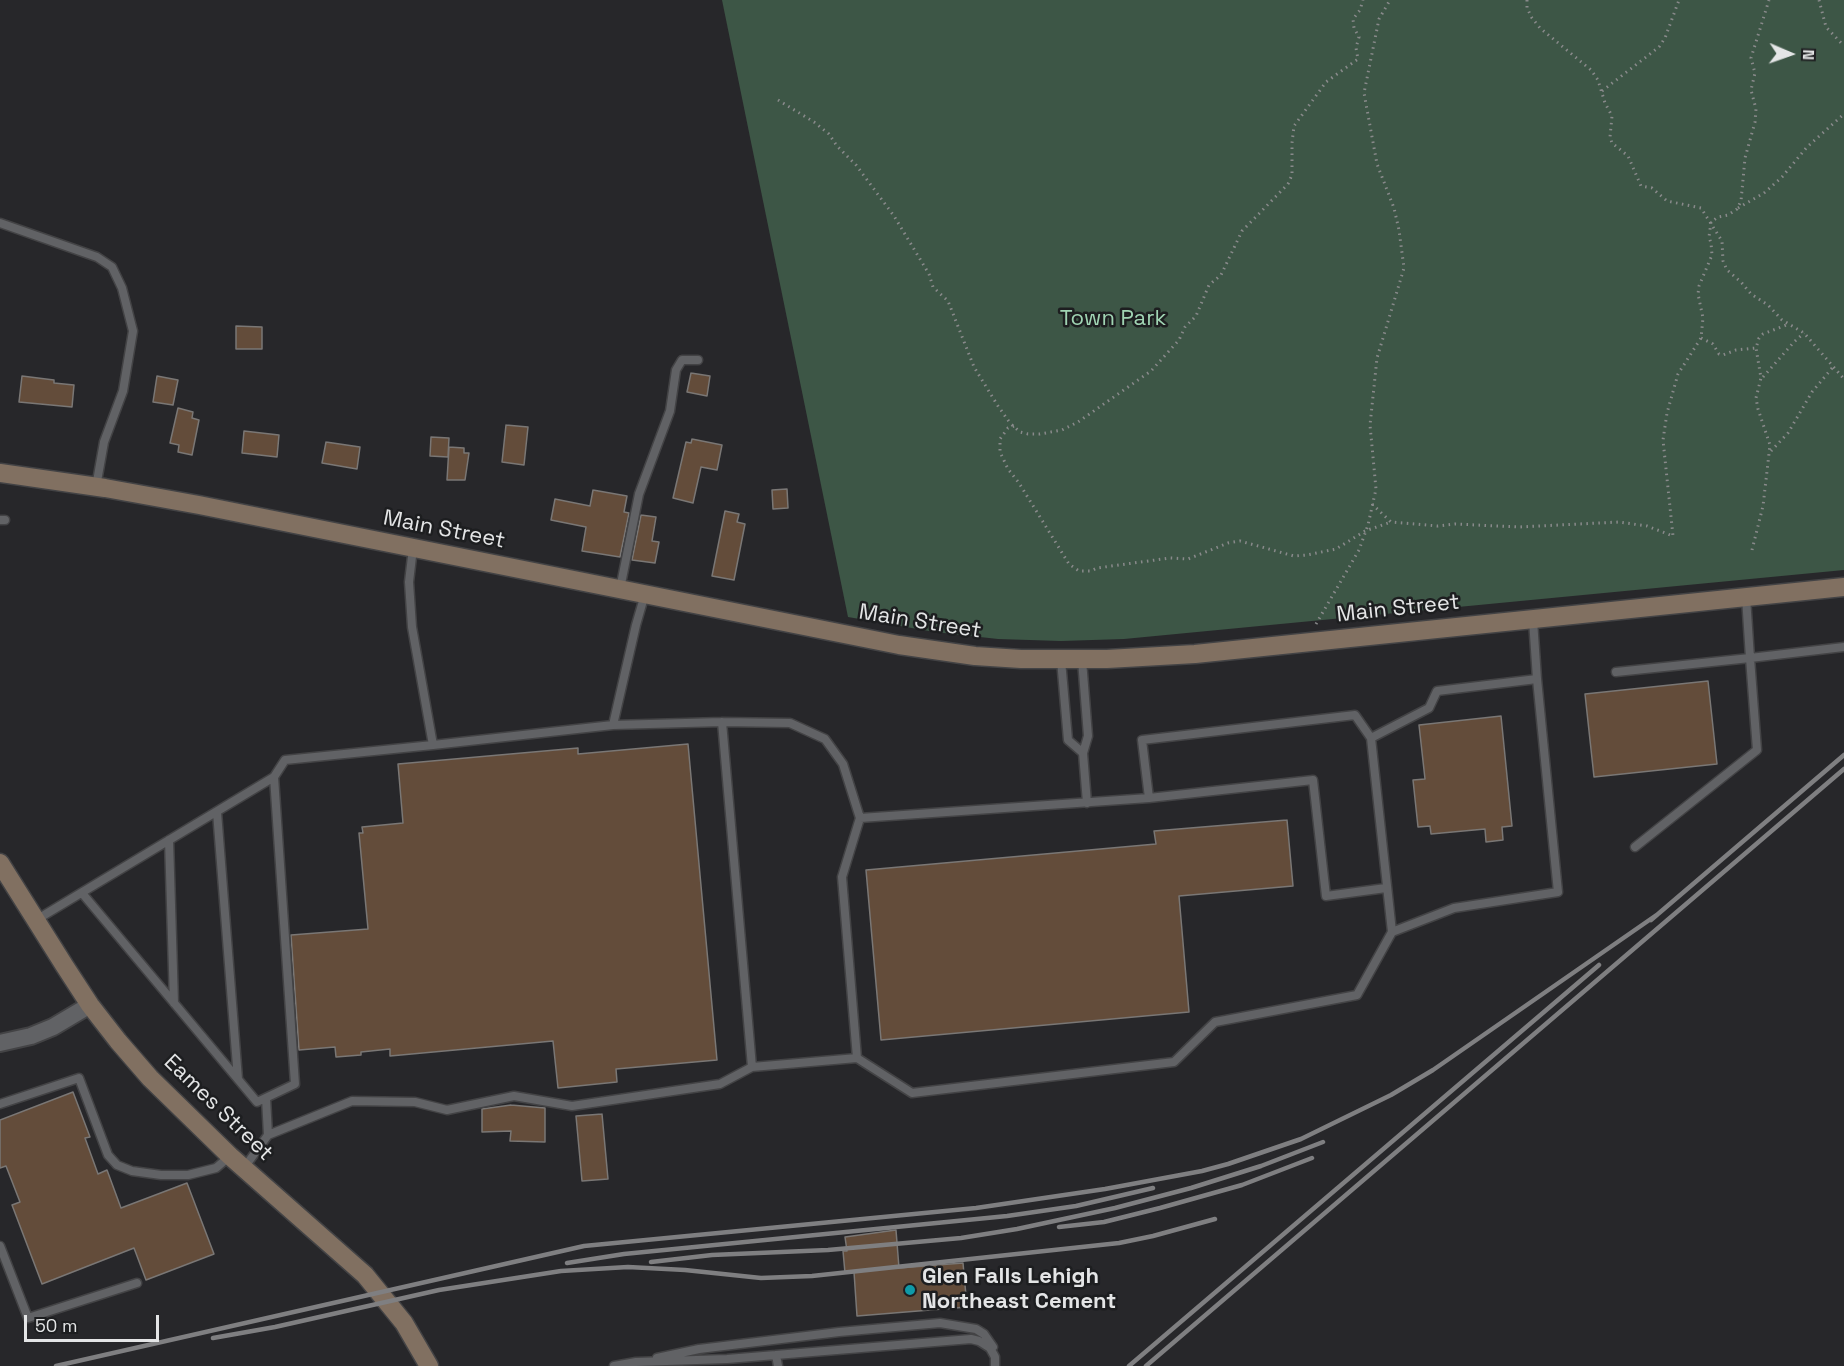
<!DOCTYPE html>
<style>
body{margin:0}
#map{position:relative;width:1844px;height:1366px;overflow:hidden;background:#27272a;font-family:"Space Grotesk",sans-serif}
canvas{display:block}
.north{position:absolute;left:1760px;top:24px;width:60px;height:60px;-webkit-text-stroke:4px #1d1e20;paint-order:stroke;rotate:92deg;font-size:16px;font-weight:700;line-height:24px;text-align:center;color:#e4e5e6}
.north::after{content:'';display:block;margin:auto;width:21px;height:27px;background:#e4e5e6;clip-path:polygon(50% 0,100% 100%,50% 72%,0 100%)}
.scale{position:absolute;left:24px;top:1315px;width:135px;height:27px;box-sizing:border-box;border:3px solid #e4e5e6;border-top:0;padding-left:8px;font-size:18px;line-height:21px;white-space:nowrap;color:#e4e5e6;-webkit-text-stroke:4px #1d1e20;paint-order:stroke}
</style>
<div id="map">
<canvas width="1844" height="1366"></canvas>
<div class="north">N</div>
<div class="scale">50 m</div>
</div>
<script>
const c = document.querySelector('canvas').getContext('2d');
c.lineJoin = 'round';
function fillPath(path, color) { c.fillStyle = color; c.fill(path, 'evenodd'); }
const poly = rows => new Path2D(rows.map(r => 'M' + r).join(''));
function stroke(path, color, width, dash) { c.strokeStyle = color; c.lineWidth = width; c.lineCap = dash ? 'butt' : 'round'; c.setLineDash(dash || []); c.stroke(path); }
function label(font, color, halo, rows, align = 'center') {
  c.font = font + ' "Space Grotesk",sans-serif'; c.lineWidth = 5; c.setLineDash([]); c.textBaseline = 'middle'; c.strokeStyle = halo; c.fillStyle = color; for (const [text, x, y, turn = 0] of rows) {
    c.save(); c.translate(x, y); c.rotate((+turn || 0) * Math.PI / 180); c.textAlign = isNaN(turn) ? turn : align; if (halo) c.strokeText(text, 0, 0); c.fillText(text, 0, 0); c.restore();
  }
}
fillPath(poly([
 [722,0,1844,0,1844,570,1124,639,1061,641,998,639,935,632,848,617]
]), '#3d5646');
const building = poly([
 [236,326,262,327,262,349,236,349,236,326],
 [691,373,710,376,707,396,687,392,691,373],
 [22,376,54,380,54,383,74,385,72,407,19,402,22,376],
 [157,376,178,380,173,405,153,402,157,376],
 [178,408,193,412,192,418,199,420,192,455,178,452,179,445,170,443,178,408],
 [506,425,528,427,524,465,502,462,506,425],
 [244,431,279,435,277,457,242,453,244,431],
 [431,437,449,438,448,457,430,456,431,437],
 [692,439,722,445,717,470,701,467,693,503,673,498,686,442,691,443,692,439],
 [326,442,360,447,357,469,322,463,326,442],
 [449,447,464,448,464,453,469,453,465,480,447,480,449,447],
 [787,489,788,508,773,509,772,490,787,489],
 [593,490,627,496,624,512,629,513,620,557,582,551,586,527,551,520,555,499,590,506,593,490],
 [725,511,739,514,737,522,745,524,734,580,712,576,725,511],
 [641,515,656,517,652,541,659,542,655,563,632,560,641,515],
 [1708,681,1717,764,1594,777,1585,694,1708,681],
 [1501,716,1512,826,1502,827,1503,840,1486,842,1485,829,1431,834,1430,826,1418,827,1413,780,1425,779,1419,725,1501,716],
 [688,744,717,1060,616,1069,617,1082,558,1088,553,1041,390,1056,390,1049,361,1052,361,1055,336,1057,335,1047,299,1050,291,935,368,929,359,833,363,833,362,827,403,823,398,764,578,748,578,754,688,744],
 [1287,820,1293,886,1179,896,1189,1012,881,1040,866,870,1156,844,1154,831,1287,820],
 [73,1092,90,1137,85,1138,98,1174,107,1170,121,1208,187,1183,214,1254,146,1280,134,1248,42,1284,12,1205,20,1202,6,1166,0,1168,0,1120,73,1092],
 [511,1105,545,1108,545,1142,510,1141,511,1131,482,1132,482,1109,511,1105],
 [602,1114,608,1179,582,1181,576,1116,602,1114],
 [896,1230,899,1268,963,1263,967,1307,857,1316,854,1272,845,1273,843,1251,847,1251,845,1237,896,1230]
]);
fillPath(building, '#634c3a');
stroke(building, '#7a7775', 1.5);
const lane = poly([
 [0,223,97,257,112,267,122,288,133,331,123,391,104,442,96,487],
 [0,520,5,520],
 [620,589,639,494,670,411,676,370,682,360,698,360],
 [1746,597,1750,658,1844,647],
 [1061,660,1068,740,1083,753],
 [1082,660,1088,736,1083,753,1087,803],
 [1616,672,1750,658,1757,750,1635,847],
 [613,725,722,722],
 [1371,738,1392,932,1357,995,1215,1022,1174,1062,912,1093,857,1058,752,1067,722,722,790,723,825,739,843,764,860,818,1149,798,1142,740,1355,715,1371,738,1429,708,1437,691,1537,679,1533,620],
 [433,745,613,725,636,625,645,594],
 [274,777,285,760,433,745,412,627,409,582,413,548],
 [1149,798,1313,780,1326,896,1386,888],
 [217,812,238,1079],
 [169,840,174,1003],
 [36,920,274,777,295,1084,257,1102,82,893],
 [1392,932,1454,908,1558,892,1537,679],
 [857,1058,842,877,860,818],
 [0,1104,79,1078,108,1155,117,1165,132,1171,161,1175,188,1175,216,1168,230,1156],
 [268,1135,352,1101,415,1102,447,1110,514,1096,572,1106,720,1084,752,1067],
 [244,1168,268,1135,266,1098],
 [0,1246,28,1318,137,1283],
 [776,1355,778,1366],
 [657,1358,699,1349,839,1332,940,1323,976,1329,984,1334,993,1347],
 [614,1366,636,1362,727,1359,971,1339,979,1341,990,1348,995,1357,995,1366]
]);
const street = poly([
 [0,1043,31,1036,53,1027,90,1005]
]);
const secondary = poly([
 [0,473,105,488,199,505,899,645,975,656,1021,659,1107,659,1195,654,1844,587],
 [0,863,64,965,90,1005,118,1041,150,1078,230,1156,365,1275,404,1323,429,1366]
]);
stroke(lane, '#434345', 11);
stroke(street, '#434345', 20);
stroke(secondary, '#434345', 21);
stroke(poly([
 [1527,0,1527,8,1532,18,1540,28,1591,70,1598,80,1605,103,1612,116,1610,137,1612,143,1628,156,1641,186,1652,188,1667,201,1701,208,1722,241,1723,261,1727,270,1741,282,1751,294,1768,305,1782,320,1804,333,1844,379],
 [1819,0,1826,27,1844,46],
 [1602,91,1659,47,1665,38,1679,0],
 [778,100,814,122,829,134,837,146,856,165,894,216,929,274,933,287,948,301,974,367,998,406,1010,423,1020,432,1028,434,1040,434,1062,430,1078,422,1151,371,1179,340,1185,327,1196,316,1209,285,1221,275,1242,231,1288,184,1292,175,1292,143,1294,126,1326,82,1358,59,1356,48,1359,37,1354,28,1353,19,1360,10,1363,0],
 [1738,208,1764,193,1782,177,1807,147,1844,114],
 [1701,338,1713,344,1719,354,1723,355,1736,350,1756,348],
 [1763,377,1794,342,1804,333],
 [1014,426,1008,428,1000,439,1000,452,1008,469,1019,483,1069,564,1079,571,1091,571,1097,568,1170,558,1188,559,1228,543,1240,541,1294,556,1307,555,1336,549,1365,531,1391,522],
 [1771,451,1788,433,1812,392,1833,367],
 [1372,504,1391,522,1438,526,1455,524,1519,527,1619,522,1647,526,1673,536,1663,440,1667,413,1678,374,1701,338,1703,318,1698,294,1699,286,1712,255,1711,243,1709,237,1711,222,1718,217,1728,215,1737,209,1741,201,1745,158,1755,122,1756,109,1751,90,1755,73,1751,58,1769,0],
 [1752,550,1763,506,1770,445,1758,409,1756,398,1761,378,1756,348,1759,338,1763,334,1789,324],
 [1316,624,1359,550,1368,525,1376,489,1370,425,1377,358,1404,268,1399,230,1394,208,1377,164,1364,93,1379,19,1390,0]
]), '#898a8b', 3, [1.5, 4.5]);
stroke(lane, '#616265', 8);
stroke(street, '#616265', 16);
stroke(secondary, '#817061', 18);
stroke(poly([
 [1651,920,1844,755],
 [1059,1227,1104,1222,1160,1208,1242,1185,1312,1158],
 [651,1262,712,1255,828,1250,961,1238,1017,1229,1115,1208,1191,1188,1261,1166,1323,1142],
 [567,1263,624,1254,1007,1216,1076,1206,1153,1188],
 [213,1338,275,1327,439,1290,561,1271,628,1267,685,1270,761,1278,812,1276,1119,1243,1153,1236,1215,1219],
 [56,1366,584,1246,976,1208,1105,1189,1202,1171,1228,1164,1301,1139,1391,1095,1433,1070,1658,914],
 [1129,1366,1599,965],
 [1146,1366,1844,769]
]), '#7f7f81', 4.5);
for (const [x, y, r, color] of [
 [910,1290,6,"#0f9aa8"]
]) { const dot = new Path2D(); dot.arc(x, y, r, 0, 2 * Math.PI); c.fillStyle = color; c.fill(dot); stroke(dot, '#1d1e20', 2); }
label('22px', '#a0d4b3', '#1d1e20', [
 ["Town Park",1113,319]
]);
label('22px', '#e4e5e6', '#1d1e20', [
 ["Main Street",444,530,11],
 ["Main Street",1398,609,-6],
 ["Main Street",920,622,9],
 ["Eames Street",218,1108,44]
]);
label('bold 22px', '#e4e5e6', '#1d1e20', [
 ["Glen Falls Lehigh",922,1277],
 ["Northeast Cement",922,1302]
], 'left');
</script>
